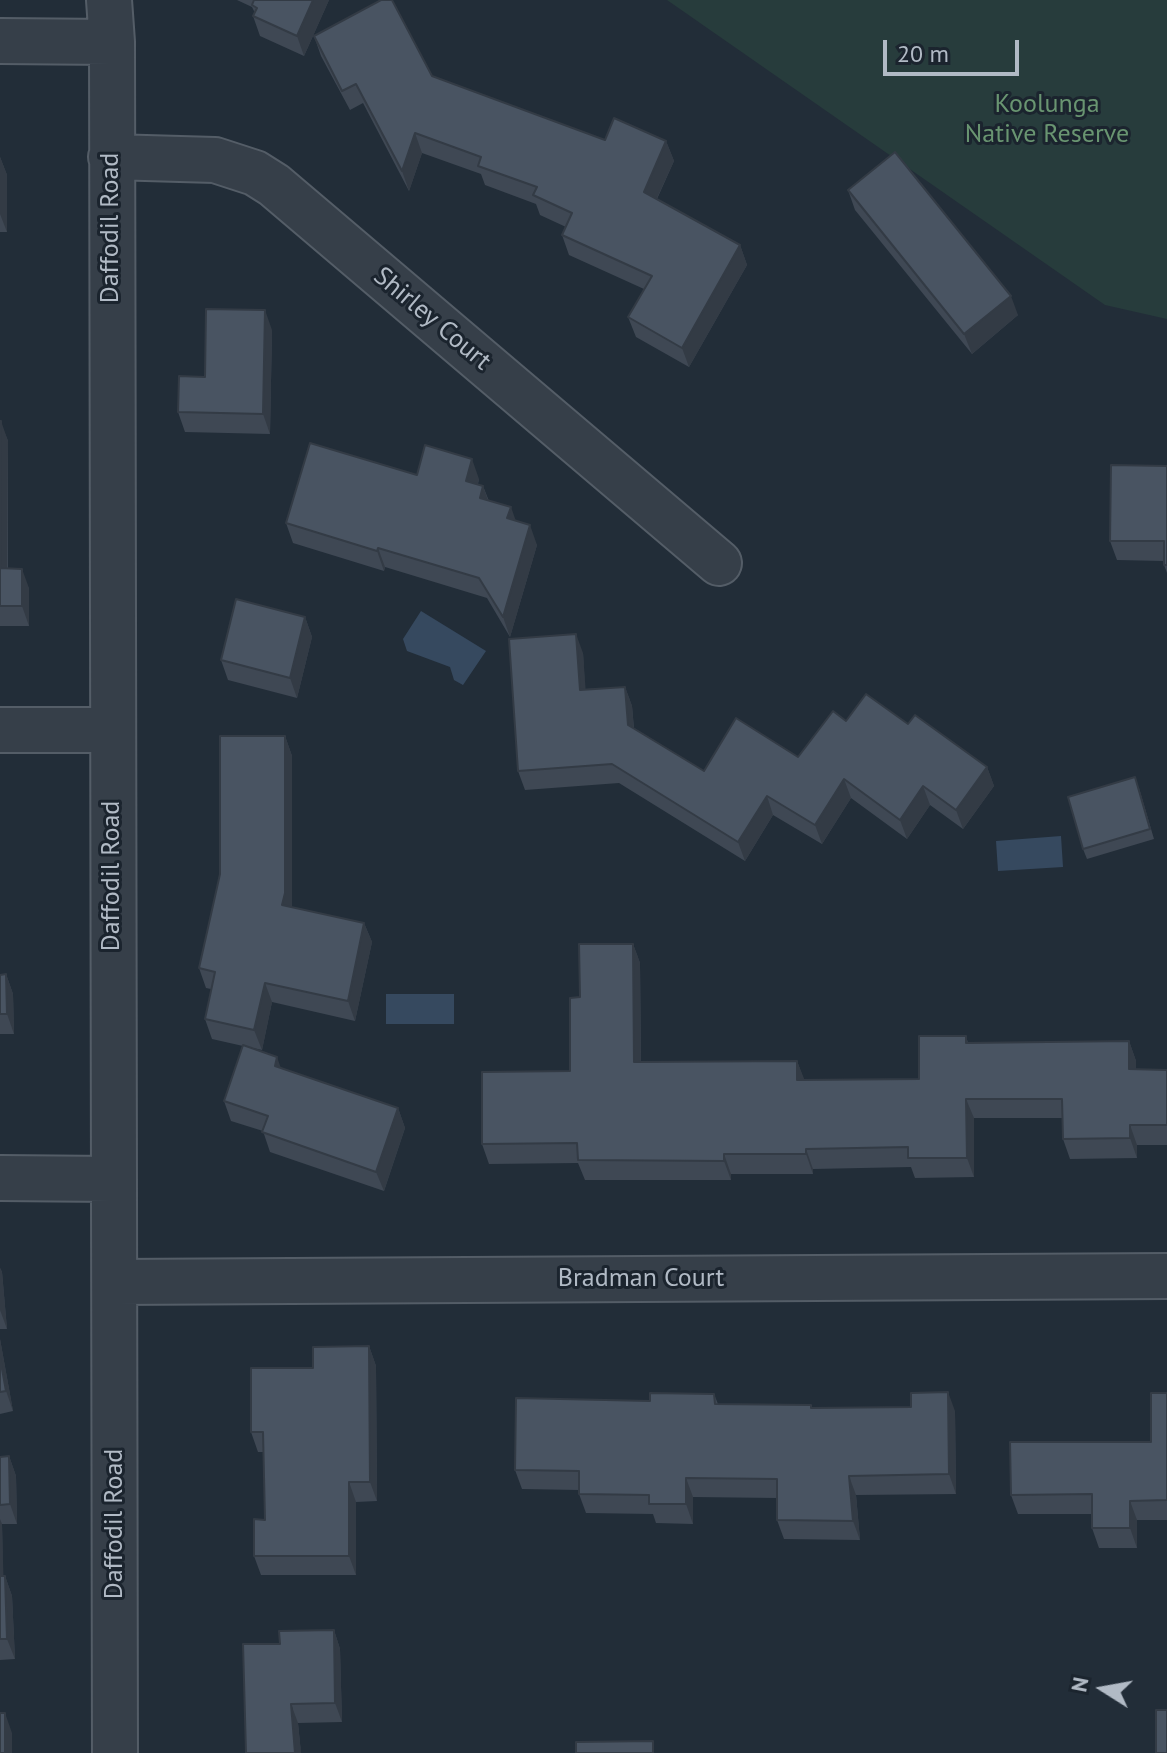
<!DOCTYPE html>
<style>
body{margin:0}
#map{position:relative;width:1167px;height:1753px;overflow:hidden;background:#222d38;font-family:"PT Sans",sans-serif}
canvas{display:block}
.north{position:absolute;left:1063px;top:1649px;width:80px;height:80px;-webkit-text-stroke:6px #1b242e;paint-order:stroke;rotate:281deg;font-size:22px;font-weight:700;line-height:32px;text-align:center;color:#b1bac5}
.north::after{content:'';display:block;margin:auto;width:28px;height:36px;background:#b1bac5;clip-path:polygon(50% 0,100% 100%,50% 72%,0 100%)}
.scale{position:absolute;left:883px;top:40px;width:136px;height:36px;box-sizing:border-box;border:4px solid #b1bac5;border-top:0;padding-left:10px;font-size:24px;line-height:28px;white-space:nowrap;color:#b1bac5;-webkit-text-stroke:6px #1b242e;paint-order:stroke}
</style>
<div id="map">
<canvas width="1167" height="1753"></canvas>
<div class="north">N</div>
<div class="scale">20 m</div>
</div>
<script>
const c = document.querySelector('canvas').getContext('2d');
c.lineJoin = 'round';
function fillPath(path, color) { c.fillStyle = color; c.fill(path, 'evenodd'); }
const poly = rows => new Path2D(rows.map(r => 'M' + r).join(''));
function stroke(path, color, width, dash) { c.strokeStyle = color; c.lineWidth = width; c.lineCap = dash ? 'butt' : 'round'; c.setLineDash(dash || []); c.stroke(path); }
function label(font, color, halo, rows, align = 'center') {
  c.font = font + ' "PT Sans",sans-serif'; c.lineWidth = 6; c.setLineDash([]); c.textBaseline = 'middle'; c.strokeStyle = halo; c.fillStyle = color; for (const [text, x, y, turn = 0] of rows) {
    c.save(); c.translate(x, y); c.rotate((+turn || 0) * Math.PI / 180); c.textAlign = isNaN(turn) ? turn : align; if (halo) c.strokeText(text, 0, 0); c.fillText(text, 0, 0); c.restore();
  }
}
fillPath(poly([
 [667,0,1167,0,1167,319,1105,305]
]), '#273c3c');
fillPath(poly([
 [421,611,486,651,463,685,454,680,450,667,407,651,403,639],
 [1061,836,1063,867,998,871,996,841],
 [386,994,454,994,454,1024,386,1024]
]), '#36495f');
const minor = poly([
 [109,0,112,42,115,1753],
 [0,41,112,42],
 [111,157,215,160,255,173,274,185,719,563],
 [0,730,112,730],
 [0,1178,112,1179],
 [116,1282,1167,1276]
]);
stroke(minor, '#545d67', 48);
stroke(minor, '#363f49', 44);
fillPath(poly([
 [237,0,329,0,304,56,260,36,253,16,255,13,252,7],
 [314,36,432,76,605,140,666,141,674,161,657,199,740,245,747,265,689,367,636,337,628,317,644,289,569,255,562,235,566,227,540,215,536,204,485,185,481,174,422,153,409,191,363,103,350,110,321,56],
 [0,157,7,175,7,232,0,232],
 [848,190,1018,315,972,354,855,210],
 [272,330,270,434,185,432,178,412,205,377],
 [0,421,8,441,8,568,29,588,29,626,0,626],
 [1167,466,1167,573,1164,565,1164,561,1117,560,1110,541],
 [417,475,479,479,478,484,483,486,489,501,516,521,537,545,510,637,487,598,385,567,384,571,293,543,286,523],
 [305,617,312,637,297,698,228,680,221,660],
 [583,653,585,689,625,687,632,706,634,728,704,771,798,757,846,721,908,724,987,767,994,786,963,829,930,805,907,839,851,798,822,844,773,815,745,861,619,783,525,790,518,771],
 [285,736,292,756,292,907,364,923,372,942,355,1021,272,1002,262,1050,248,1047,281,1068,398,1108,405,1128,384,1191,270,1152,263,1131,231,1121,224,1101,243,1046,212,1039,205,1019,211,989,206,988,199,968],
 [1139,788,1154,839,1087,859,1083,849],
 [633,944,640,963,641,1062,797,1061,804,1080,919,1079,966,1036,968,1043,1129,1041,1136,1061,1136,1069,1167,1070,1167,1145,1137,1145,1137,1158,1070,1159,1063,1139,1062,1118,974,1118,974,1177,915,1178,911,1167,813,1169,813,1174,731,1174,731,1180,585,1180,578,1163,489,1164,482,1144,570,1071,580,997],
 [6,974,13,994,14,1034,0,1034,0,975],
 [0,1268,2,1272,7,1329,0,1329],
 [0,1339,13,1411,0,1414],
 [369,1346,376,1366,377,1501,356,1502,356,1575,261,1575,254,1556,265,1520,264,1452,258,1452,251,1432,313,1368],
 [1167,1393,1167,1520,1137,1520,1137,1548,1099,1548,1092,1528,1092,1514,1018,1514,1011,1495,1151,1442],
 [714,1394,718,1404,811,1405,812,1408,955,1411,956,1494,856,1495,860,1540,784,1539,777,1520,777,1498,693,1497,693,1524,656,1523,653,1514,586,1513,579,1494,579,1490,522,1489,515,1470,650,1401],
 [9,1456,16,1476,17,1524,2,1524,3,1576,5,1576,12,1596,15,1659,0,1660,0,1457],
 [334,1630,340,1649,342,1722,298,1723,301,1753,280,1644]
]), '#3f4854');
fillPath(poly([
 [313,0,329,0,304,56,297,36],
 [415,133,422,153,409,191,402,171],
 [666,141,674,161,651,211,644,192],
 [0,157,7,175,7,232,0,214],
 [740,245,747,265,689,367,682,348],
 [1011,296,1018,315,972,354,964,334],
 [265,310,272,330,270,434,263,414],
 [1,421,8,441,7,588,0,568],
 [472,459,479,479,473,500,466,481],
 [483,486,490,506,480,498],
 [511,507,518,527,507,518],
 [530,525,537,545,510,637,503,617],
 [378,548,385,567,384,571,377,551],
 [22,569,29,588,29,626,22,606],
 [305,617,312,637,297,698,290,678],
 [576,634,583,653,587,709,580,690],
 [625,687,632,706,635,744,628,725],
 [285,736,292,756,292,913,282,905],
 [987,767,994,786,963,829,956,810],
 [844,779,851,798,822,844,815,825],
 [923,786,930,805,907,839,900,820],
 [767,796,773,815,745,861,738,842],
 [364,923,372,942,355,1021,348,1001],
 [633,944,640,963,641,1082,634,1062],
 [6,974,13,994,14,1034,7,1014],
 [265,983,272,1002,262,1050,254,1030],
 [1129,1041,1136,1061,1136,1089,1129,1069],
 [277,1057,284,1077,275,1066],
 [797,1061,805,1081,797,1080],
 [966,1099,974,1118,974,1177,967,1158],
 [398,1108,405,1128,384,1191,376,1172],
 [1130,1125,1137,1145,1137,1158,1130,1138],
 [806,1149,813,1169,813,1174,806,1154],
 [724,1154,731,1174,731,1180,724,1161],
 [0,1268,2,1272,7,1329,0,1310],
 [0,1339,13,1411,6,1391,0,1358],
 [369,1346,376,1366,377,1501,370,1482],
 [948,1392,955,1411,956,1494,949,1474],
 [9,1456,16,1476,17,1524,10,1504],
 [849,1476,856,1495,860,1540,853,1521],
 [686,1478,693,1497,693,1524,686,1504],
 [349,1482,356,1502,356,1575,349,1556],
 [1130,1501,1137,1520,1137,1548,1130,1528],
 [0,1519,2,1524,4,1596,0,1586],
 [5,1576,12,1596,15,1659,7,1639],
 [334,1630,340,1649,342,1722,335,1703],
 [291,1704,298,1723,301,1753,295,1753],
 [5,1713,12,1733,12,1753,5,1753]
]), '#333b45');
const building = poly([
 [254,0,313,0,297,36,253,16,257,8,252,5,254,0],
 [381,0,392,0,432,76,605,140,614,118,666,141,644,192,740,245,682,348,628,317,652,276,562,235,572,213,533,195,537,187,478,166,481,157,415,133,402,171,356,84,342,91,314,36,381,0],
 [895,152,1011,296,964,334,848,190,895,152],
 [206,309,265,310,263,414,178,412,179,376,205,377,206,309],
 [0,421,1,421,0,568,22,569,22,606,0,606,0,421],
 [310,443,417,475,425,445,472,459,466,481,483,486,480,498,511,507,507,518,530,525,503,617,479,578,378,548,377,551,286,523,310,443],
 [1111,465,1167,466,1167,565,1164,565,1164,541,1110,541,1111,465],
 [236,599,305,617,290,678,221,660,236,599],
 [576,634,580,690,625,687,628,725,704,771,736,718,798,757,833,711,846,721,866,694,908,724,915,715,987,767,956,810,923,786,900,820,844,779,815,825,767,796,738,842,612,764,518,771,509,639,576,634],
 [220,736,285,736,285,893,282,905,364,923,348,1001,265,983,254,1030,205,1019,215,972,199,968,220,874,220,736],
 [1135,777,1150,829,1083,849,1068,797,1135,777],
 [579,944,633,944,634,1062,797,1061,797,1080,919,1079,919,1036,966,1036,966,1043,1129,1041,1129,1069,1167,1070,1167,1125,1130,1125,1130,1138,1063,1139,1062,1099,966,1099,967,1158,908,1158,908,1147,806,1149,806,1154,724,1154,724,1161,578,1160,577,1143,482,1144,482,1072,570,1071,570,998,580,997,579,944],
 [6,974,7,1014,0,1014,0,975,6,974],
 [243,1045,277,1057,275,1066,398,1108,376,1172,262,1132,268,1116,224,1101,243,1045],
 [369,1346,370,1482,349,1482,349,1556,254,1556,254,1519,265,1520,263,1432,251,1432,251,1368,313,1368,313,1347,369,1346],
 [0,1358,6,1391,0,1392,0,1358],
 [948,1392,949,1474,849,1476,853,1521,777,1520,777,1479,686,1478,686,1504,649,1504,649,1495,579,1494,579,1471,515,1470,516,1398,650,1401,650,1393,714,1394,715,1404,811,1405,811,1408,911,1407,911,1393,948,1392],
 [1151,1393,1167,1393,1167,1500,1130,1501,1130,1528,1092,1528,1092,1494,1011,1495,1010,1442,1151,1442,1151,1393],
 [9,1456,10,1504,0,1505,0,1457,9,1456],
 [0,1576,5,1576,7,1639,0,1639,0,1576],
 [334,1630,335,1703,291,1704,295,1753,246,1753,243,1644,280,1644,279,1631,334,1630],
 [1156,1710,1167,1710,1167,1753,1156,1753,1156,1710],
 [0,1713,5,1713,5,1753,0,1753,0,1713],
 [653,1741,653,1753,576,1753,576,1742,653,1741]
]);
fillPath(building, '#495462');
stroke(building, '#333b45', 2);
label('26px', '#699571', '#1b242e', [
 ["Koolunga",1047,105],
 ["Native Reserve",1047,135]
]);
label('26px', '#b1bac5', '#1b242e', [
 ["Daffodil Road",111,228,-90],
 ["Shirley Court",432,319,40],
 ["Daffodil Road",112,876,-90],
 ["Bradman Court",641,1279],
 ["Daffodil Road",115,1524,-90]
]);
</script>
